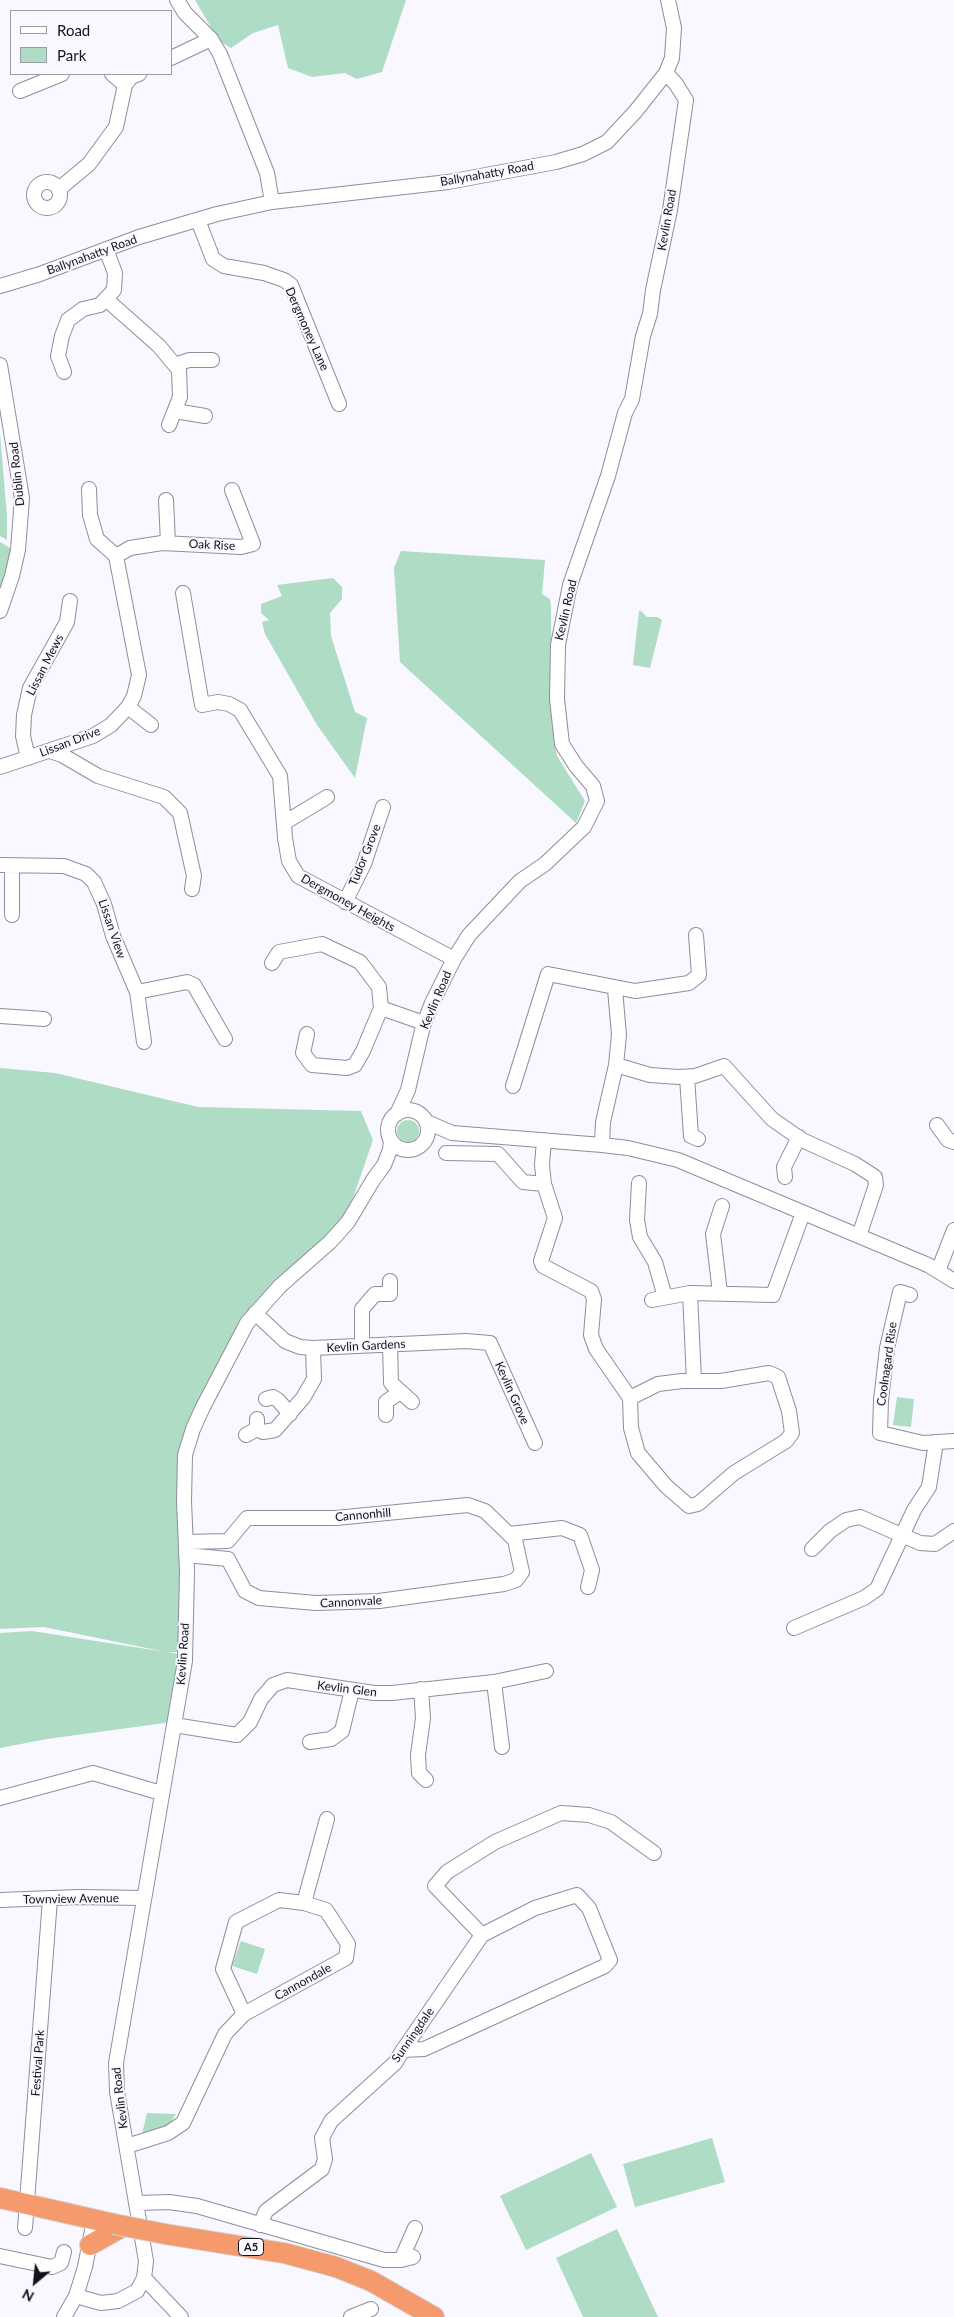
<!DOCTYPE html>
<style>
body{margin:0}
#map{position:relative;width:954px;height:2317px;overflow:hidden;background:#f9f7ff;font-family:Lato,sans-serif}
canvas{display:block}
.legend{position:absolute;left:10px;top:10px;width:162px;height:65px;box-sizing:border-box;background:#f9f7ff;border:1px solid #9d9ba3;margin:0;padding:6px 9px;list-style:none;font-size:15px;color:#131218}
.legend li{display:flex;align-items:center;gap:10px;height:25px}
.legend b{width:25px;border:1px solid #9d9ba3}
.north{position:absolute;left:10px;top:2257px;width:50px;height:50px;-webkit-text-stroke:4px #f9f7ff;paint-order:stroke;rotate:208deg;font-size:14px;font-weight:700;line-height:20px;text-align:center;color:#131218}
.north::after{content:'';display:block;margin:auto;width:18px;height:22px;background:#131218;clip-path:polygon(50% 0,100% 100%,50% 72%,0 100%)}
</style>
<div id="map">
<canvas width="954" height="2317"></canvas>
<ul class="legend">
<li><b style="height:6px;background:#fff"></b>Road</li>
<li><b style="height:14px;background:#aedcc5"></b>Park</li>
</ul>
<div class="north">N</div>
</div>
<script>
const c = document.querySelector('canvas').getContext('2d');
c.lineJoin = 'round';
function fillPath(path, color) { c.fillStyle = color; c.fill(path, 'evenodd'); }
const poly = rows => new Path2D(rows.map(r => 'M' + r).join(''));
function stroke(path, color, width, dash) { c.strokeStyle = color; c.lineWidth = width; c.lineCap = dash ? 'butt' : 'round'; c.setLineDash(dash || []); c.stroke(path); }
function label(font, color, halo, rows, align = 'center') {
  c.font = font + ' Lato,sans-serif'; c.lineWidth = 4; c.setLineDash([]); c.textBaseline = 'middle'; c.strokeStyle = halo; c.fillStyle = color; for (const [text, x, y, turn = 0] of rows) {
    c.save(); c.translate(x, y); c.rotate((+turn || 0) * Math.PI / 180); c.textAlign = isNaN(turn) ? turn : align; if (halo) c.strokeText(text, 0, 0); c.fillText(text, 0, 0); c.restore();
  }
}
fillPath(poly([
 [195,0,406,0,382,72,357,79,345,73,312,77,288,68,278,25,253,33,231,48,219,41],
 [0,434,7,516,7,540,0,536],
 [0,542,12,549,0,597],
 [401,551,545,560,542,594,550,599,551,606,552,724,557,756,585,801,576,823,400,662,394,568],
 [333,578,342,587,342,599,330,613,331,636,355,712,367,718,355,778,317,725,265,634,262,622,269,620,261,613,261,604,282,596,277,585],
 [639,611,641,611,647,617,657,617,662,620,650,668,633,665],
 [0,1068,55,1073,198,1107,361,1111,373,1140,353,1198,344,1218,278,1282,180,1451,177,1476,182,1543,181,1652,168,1652,183,1655,172,1722,47,1739,0,1748,0,1633,32,1631,166,1652,44,1627,0,1629],
 '397 1131a11 11 0 1 1 22 0a11 11 0 1 1-22 0Z',
 [897,1397,914,1399,911,1427,893,1425],
 [241,1941,265,1949,257,1974,232,1966],
 [147,2113,176,2114,168,2126,142,2134],
 [712,2138,725,2182,635,2207,623,2164],
 [591,2153,617,2207,526,2250,500,2196],
 [617,2229,658,2317,583,2317,556,2258]
]), '#aedcc5');
const minor = poly([
 [177,0,185,13,211,39,220,54,267,173,272,202],
 [171,58,211,39],
 [112,74,125,85],
 [20,91,62,74],
 '34 195a13 13 0 1 1 26 0a13 13 0 1 1-26 0Z',
 [59,189,89,164,116,127,125,85,131,77,139,74],
 [198,220,213,259,224,266,264,273,284,280,291,285,339,404],
 [0,286,40,274,139,237,217,214,272,202,448,182,556,162,583,154,607,142,635,112,666,73,672,58,674,28,668,0],
 [107,300,159,346,179,370,180,397,169,425],
 [0,365,22,498,18,550,12,576,0,611],
 [175,365,189,360,212,360],
 [64,372,58,356,62,336,68,320,83,309,100,305,114,290,115,273,106,249],
 [175,411,205,416],
 [166,500,168,543],
 [116,556,130,548,162,543,241,547,253,544,232,490],
 [183,593,202,705,218,702,229,704,240,710,280,776,285,838,289,861,298,876,454,959],
 [128,707,151,725],
 [50,751,62,755,98,776,164,797,180,813,194,876,192,889],
 [28,758,23,736,24,715,30,688,67,622,70,601],
 [0,767,93,736,111,725,128,707,134,696,139,675,116,556,97,539,90,515,89,489],
 [284,823,327,797],
 [0,865,64,866,86,874,94,882,104,904,113,936,137,992,144,1042],
 [12,866,12,915],
 [345,902,364,864,383,807],
 [272,963,279,952,322,944,360,962,379,987,381,1008,424,1023],
 [137,992,187,982,194,985,225,1039],
 [0,1016,44,1019],
 [307,1034,303,1053,312,1065,347,1068,355,1065,363,1051,381,1008],
 [616,1065,650,1075,679,1077,695,1076,724,1066,772,1119,802,1140,855,1164,875,1177,876,1185,859,1236],
 [687,1077,691,1136,698,1139],
 [513,1086,548,974,635,991,689,983,699,975,696,935],
 '388 1130a20 20 0 1 1 40 0a20 20 0 1 1-40 0Z',
 [397,1114,408,1090,423,1026,432,1003,454,959,469,935,520,881,545,864,584,827,597,801,593,786,576,766,562,744,557,699,558,645,570,585,608,476,625,413,632,399,643,336,650,314,653,290,670,210,686,100,676,84,666,73],
 [427,1122,452,1133,602,1145,628,1148,678,1160,928,1265,954,1281],
 [937,1125,948,1140,954,1142],
 [544,1140,542,1165,544,1184,555,1218,541,1261,543,1266,591,1291,594,1299,591,1335,596,1349,630,1398],
 [602,1145,603,1122,616,1065,619,1035,615,989],
 [446,1153,498,1154,523,1182,544,1184],
 [785,1177,784,1167,799,1137],
 [639,1183,637,1220,640,1237,655,1262,665,1297],
 [938,1271,954,1230],
 [690,1293,694,1381],
 [720,1293,713,1234,722,1206],
 [910,1295,900,1292,887,1348,881,1400,880,1433,923,1443,954,1441],
 [652,1300,690,1293,773,1295,803,1213],
 [255,1313,285,1341,300,1347,313,1348,466,1341,490,1343,535,1443],
 [390,1344,391,1383,412,1402],
 [362,1345,362,1309,375,1294,390,1294,390,1281],
 [769,1373,778,1377,789,1411,792,1433,786,1441,734,1473,698,1504,689,1506,666,1486,638,1453,631,1428,630,1398,658,1384,682,1381,721,1381,769,1373],
 [266,1399,273,1397,278,1400,290,1414],
 [386,1415,386,1402,400,1392],
 [257,1429,263,1432,275,1430,303,1398,314,1379,313,1348],
 [246,1435,257,1429,257,1419],
 [509,1534,562,1528,580,1535,592,1570,588,1587],
 [186,1542,228,1541,247,1518,336,1518,468,1505,485,1511,515,1540,522,1572,516,1580,504,1584,379,1601,316,1603,259,1598,245,1591,228,1559,186,1555],
 [812,1549,830,1531,846,1520,860,1517,920,1543,935,1544,954,1531],
 [794,1628,864,1598,877,1589,914,1510,929,1487,936,1442],
 [494,1682,502,1747],
 [421,1689,423,1718,418,1755,419,1773,426,1780],
 [174,1725,237,1735,250,1722,261,1699,273,1685,287,1680,374,1693,392,1693,494,1682,546,1671],
 [310,1742,331,1739,342,1731,352,1690],
 [0,1798,93,1773,161,1793],
 [0,1900,78,1897,142,1898],
 [304,1903,327,1819],
 [482,1935,435,1886,447,1872,495,1842,561,1813,589,1815,611,1822,654,1853],
 [127,2146,168,2133,183,2123,225,2034,244,2014,346,1958,348,1944,326,1910,304,1903,279,1900,236,1922,223,1969,244,2014],
 [137,2203,169,2202,197,2206,384,2260,401,2260,413,2257],
 [260,2225,266,2211,322,2169,325,2159,322,2138,331,2121,395,2063,403,2050,482,1935,535,1908,577,1895,589,1908,610,1960,605,1966,424,2049,403,2050],
 [25,2228,50,1899],
 [0,2256,52,2267,61,2263,64,2252],
 [401,2260,415,2228],
 [144,2278,181,2317],
 [76,2296,101,2303,118,2301,137,2291,144,2278,146,2261,117,2092,116,2063,185,1661,187,1572,184,1501,185,1455,193,1429,203,1407,247,1323,280,1286,330,1242,348,1222,373,1180,384,1165,390,1150,391,1140],
 [64,2317,76,2296,85,2267,94,2220],
 [351,2317,371,2309]
]);
const highway = poly([
 [0,2198,114,2224],
 [165,2234,284,2253,336,2267,371,2281,434,2317],
 [90,2245,124,2226]
]);
stroke(minor, '#908c9e', 16);
stroke(highway, '#d5d4d5', 22);
stroke(minor, '#fff', 14);
stroke(highway, '#f49a6c', 20);
const highwayBridge = poly([
 [114,2224,165,2234]
]);
stroke(highwayBridge, '#d5d4d5', 22, []);
stroke(highwayBridge, '#f49a6c', 20);
for (const [x, y, w] of [
 [251,2247,25]
]) { const box = new Path2D(); box.roundRect(x - w / 2, y - 8.5, w, 17, 4); c.fillStyle = '#f9f7ff'; c.fill(box); stroke(box, '#131218', 1); }
label('bold 11px', '#131218', null, [
 ["A5",251,2247]
]);
label('12px', '#131218', '#f9f7ff', [
 ["Ballynahatty Road",487,174,-10],
 ["Kevlin Road",667,220,-80],
 ["Ballynahatty Road",92,255,-20],
 ["Dergmoney Lane",307,329,66],
 ["Dublin Road",17,474,-96],
 ["Oak Rise",212,545,3],
 ["Kevlin Road",566,610,-77],
 ["Lissan Mews",45,665,-63],
 ["Lissan Drive",70,742,-21],
 ["Tudor Grove",365,855,-68],
 ["Dergmoney Heights",348,903,29],
 ["Lissan View",112,929,71],
 ["Kevlin Road",436,1000,-67],
 ["Kevlin Gardens",366,1346,-3],
 ["Coolnagard Rise",887,1364,-82],
 ["Kevlin Grove",512,1393,66],
 ["Cannonhill",363,1515,-5],
 ["Cannonvale",351,1602,-3],
 ["Kevlin Road",183,1654,-86],
 ["Kevlin Glen",347,1689,7],
 ["Townview Avenue",71,1899,-1],
 ["Cannondale",303,1982,-29],
 ["Sunningdale",413,2035,-55],
 ["Festival Park",38,2063,-86],
 ["Kevlin Road",120,2098,-97]
]);
</script>
